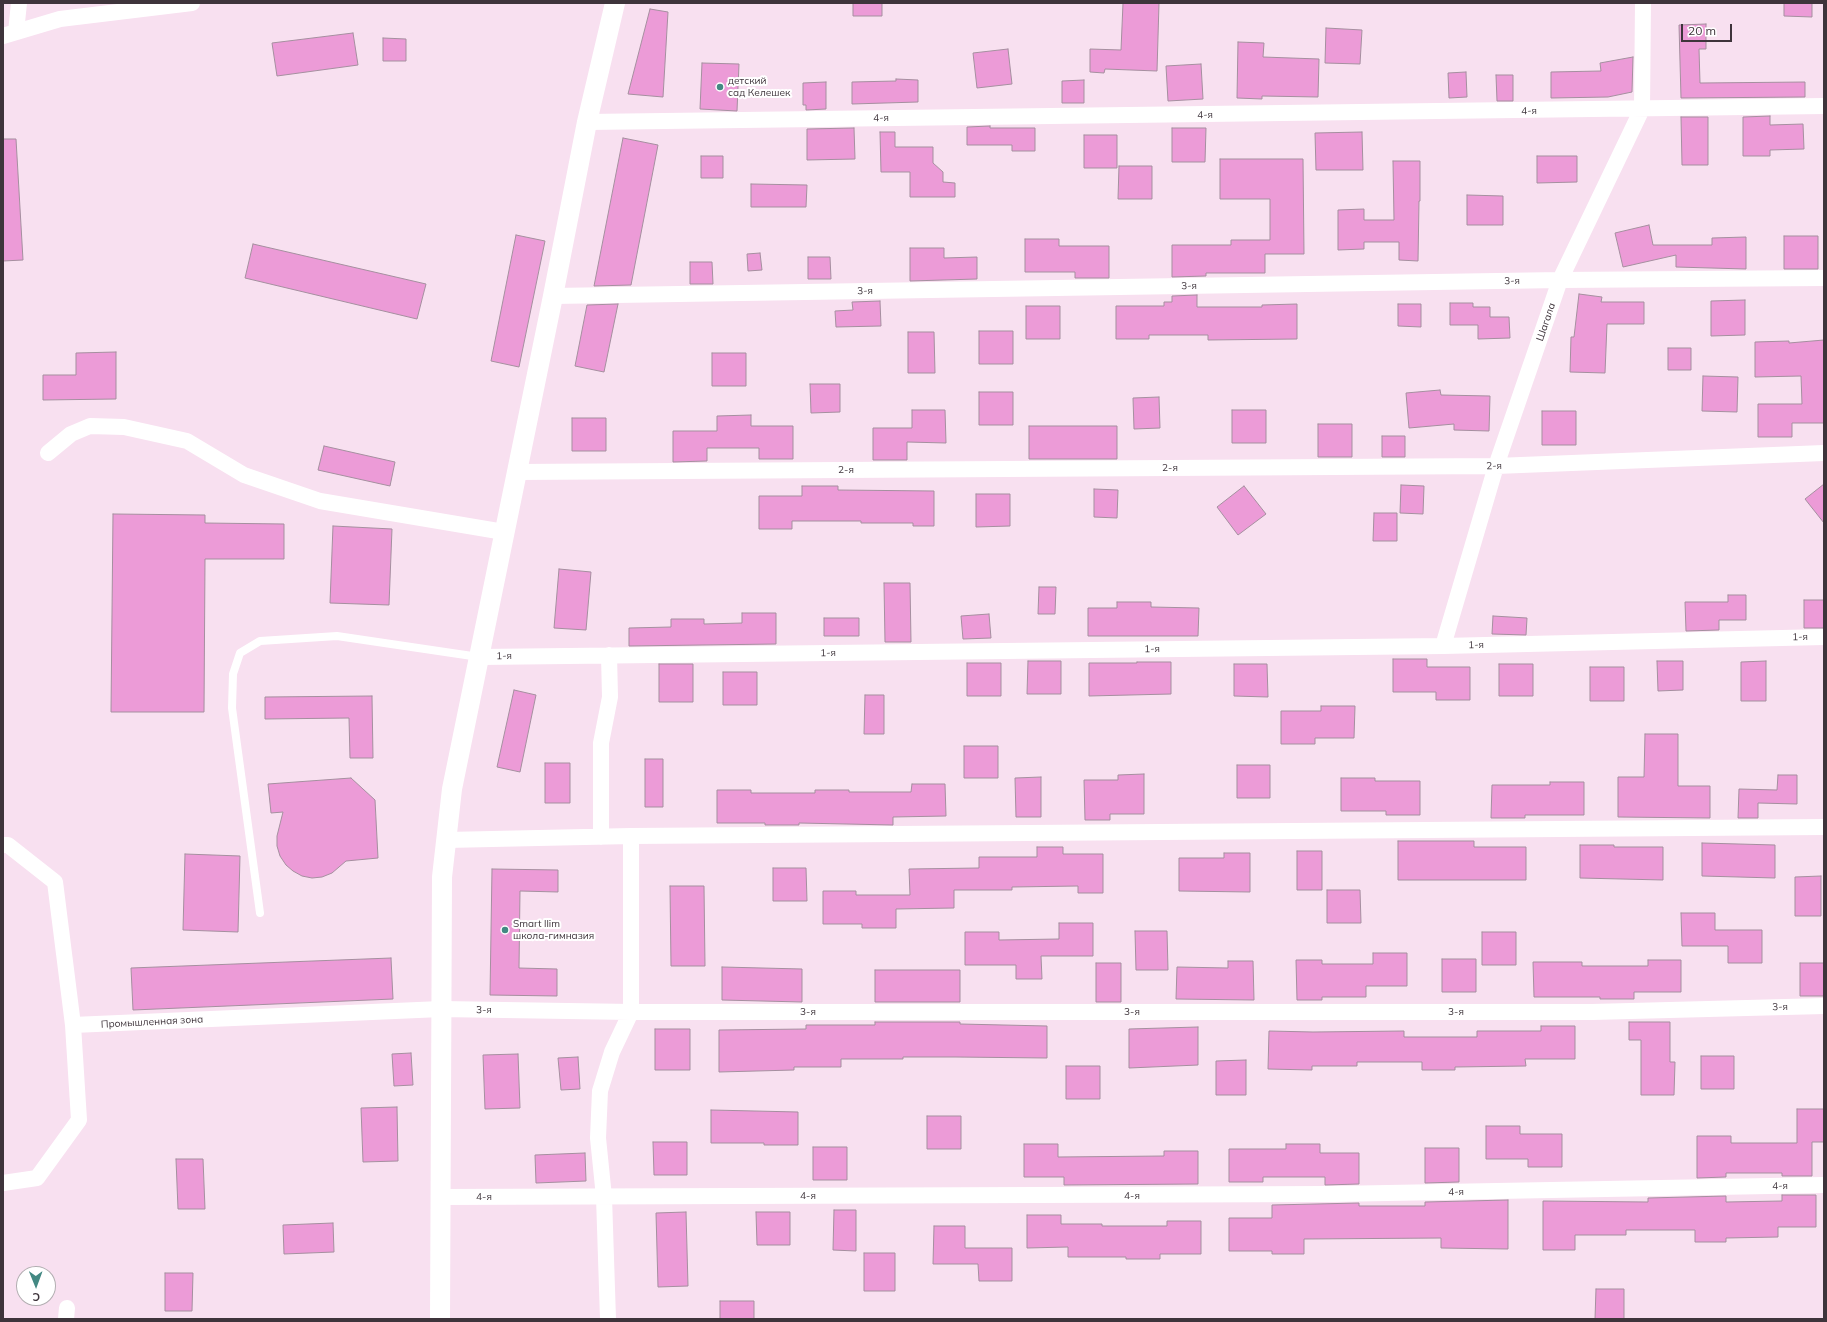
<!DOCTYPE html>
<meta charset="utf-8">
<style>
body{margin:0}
#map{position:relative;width:1827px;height:1322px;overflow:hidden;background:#f8e0f0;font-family:Mulish,sans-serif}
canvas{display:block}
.frame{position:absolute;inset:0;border:4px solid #3e343b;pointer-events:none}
.north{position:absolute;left:16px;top:1266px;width:40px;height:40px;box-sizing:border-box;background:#fff;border:1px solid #b2aeb1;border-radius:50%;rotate:179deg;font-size:11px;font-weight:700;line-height:16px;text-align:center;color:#3e343b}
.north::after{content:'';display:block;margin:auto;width:14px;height:18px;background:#438983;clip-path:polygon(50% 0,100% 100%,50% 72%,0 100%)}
.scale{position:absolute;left:1681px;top:24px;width:51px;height:18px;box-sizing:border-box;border:2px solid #3e343b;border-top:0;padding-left:5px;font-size:12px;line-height:14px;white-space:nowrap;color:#3e343b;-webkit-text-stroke:3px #fff;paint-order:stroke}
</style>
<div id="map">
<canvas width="1827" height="1322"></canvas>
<div class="frame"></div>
<div class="north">С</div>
<div class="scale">20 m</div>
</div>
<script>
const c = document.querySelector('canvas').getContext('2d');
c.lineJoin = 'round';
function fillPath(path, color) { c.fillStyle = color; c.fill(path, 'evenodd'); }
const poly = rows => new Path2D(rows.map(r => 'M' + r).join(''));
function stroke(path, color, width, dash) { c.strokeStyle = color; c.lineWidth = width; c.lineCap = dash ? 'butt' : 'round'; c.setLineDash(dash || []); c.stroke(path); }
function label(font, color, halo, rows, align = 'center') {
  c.font = font + ' Mulish,sans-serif'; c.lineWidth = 4; c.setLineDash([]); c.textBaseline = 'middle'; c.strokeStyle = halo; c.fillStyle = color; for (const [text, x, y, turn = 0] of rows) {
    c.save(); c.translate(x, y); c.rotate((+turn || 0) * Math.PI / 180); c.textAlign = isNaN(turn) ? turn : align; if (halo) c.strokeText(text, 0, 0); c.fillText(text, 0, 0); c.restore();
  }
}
const building = poly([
 [853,3,882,3,882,16,853,16,853,3],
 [1123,3,1159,3,1157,71,1105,69,1104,73,1090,72,1090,49,1121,50,1123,3],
 [1784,3,1812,3,1812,17,1784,16,1784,3],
 [650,9,668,12,663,97,628,94,650,9],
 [1706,24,1706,49,1699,49,1700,83,1805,82,1805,97,1681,98,1679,25,1706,24],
 [1326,28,1362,30,1360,64,1325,63,1326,28],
 [353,33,358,65,277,76,272,43,353,33],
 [383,38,406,39,406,61,383,61,383,38],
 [1238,42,1264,43,1263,57,1319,59,1318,97,1262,96,1262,99,1237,98,1238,42],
 [1008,49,1012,84,977,88,973,53,1008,49],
 [1633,57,1632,92,1608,97,1551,98,1551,72,1601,71,1600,63,1633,57],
 [702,63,739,64,737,111,700,109,702,63],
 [1201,64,1203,99,1168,101,1166,66,1201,64],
 [1466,72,1467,97,1449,98,1448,73,1466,72],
 [1496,75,1513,75,1513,101,1497,101,1496,75],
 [896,79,918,80,918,102,852,104,852,82,896,81,896,79],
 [1084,80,1084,103,1062,103,1062,81,1084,80],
 [826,82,826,109,806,110,806,105,803,105,803,83,826,82],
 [1770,116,1770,125,1803,124,1804,149,1770,150,1770,156,1743,156,1743,117,1770,116],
 [1681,117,1708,117,1708,165,1682,165,1681,117],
 [990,126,990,128,1035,128,1035,151,1012,151,1012,145,967,145,967,127,990,126],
 [854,128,855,159,807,160,807,129,854,128],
 [1172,128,1206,128,1205,162,1172,162,1172,128],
 [880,132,895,132,895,147,933,147,933,163,943,172,943,182,955,183,955,197,910,197,910,172,881,172,880,132],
 [1362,132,1363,170,1316,170,1315,133,1362,132],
 [1084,135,1117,135,1117,168,1084,168,1084,135],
 [623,138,658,145,631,285,594,286,623,138],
 [3,139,16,139,23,260,3,261,3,139],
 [701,156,723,156,723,178,701,178,701,156],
 [1537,156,1577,156,1577,182,1537,183,1537,156],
 [1220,159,1303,159,1304,254,1265,254,1265,273,1206,273,1206,276,1172,277,1172,245,1231,245,1231,240,1270,240,1270,199,1220,199,1220,159],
 [1393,161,1420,161,1420,201,1419,201,1418,261,1399,260,1399,242,1364,242,1364,249,1338,250,1338,210,1364,209,1364,220,1394,220,1393,161],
 [1119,166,1152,166,1152,199,1118,199,1119,166],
 [751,184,807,185,806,207,751,207,751,184],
 [1467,195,1503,196,1503,225,1467,225,1467,195],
 [1649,225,1653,245,1712,245,1712,238,1746,237,1746,269,1676,267,1676,255,1623,267,1615,233,1649,225],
 [516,235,545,241,519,367,491,361,516,235],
 [1784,236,1818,236,1818,269,1784,269,1784,236],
 [1025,239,1059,239,1059,246,1109,246,1109,278,1075,278,1075,272,1025,272,1025,239],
 [253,244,426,284,417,319,245,278,253,244],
 [910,248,944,248,944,258,977,257,977,279,910,281,910,248],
 [760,253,762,270,748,271,747,254,760,253],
 [808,257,830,257,831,279,808,279,808,257],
 [690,262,712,262,713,284,690,284,690,262],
 [1579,294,1602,297,1601,302,1644,302,1644,324,1607,324,1605,373,1570,372,1571,337,1574,337,1579,294],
 [1197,295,1197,307,1262,307,1262,305,1297,304,1297,339,1208,340,1208,335,1149,335,1149,339,1116,339,1116,306,1164,306,1164,302,1172,302,1172,296,1197,295],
 [1745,300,1745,335,1711,336,1711,301,1745,300],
 [880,301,881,326,836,327,835,311,853,310,852,302,880,301],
 [1450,303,1473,303,1473,307,1490,307,1490,317,1509,317,1510,338,1478,339,1478,325,1450,325,1450,303],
 [618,304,604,372,575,366,587,305,618,304],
 [1398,304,1421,304,1421,327,1398,326,1398,304],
 [1026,306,1060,306,1060,339,1026,339,1026,306],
 [979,331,1013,331,1013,364,979,364,979,331],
 [908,332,934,332,935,373,908,373,908,332],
 [1824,340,1824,423,1792,423,1792,437,1758,437,1758,404,1802,404,1801,376,1755,377,1755,342,1789,341,1789,343,1824,340],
 [1668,348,1691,348,1691,370,1668,370,1668,348],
 [116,352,116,399,43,400,43,375,76,375,76,353,116,352],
 [712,353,746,353,746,386,712,386,712,353],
 [1703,376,1738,377,1737,412,1702,411,1703,376],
 [810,384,840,384,840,412,811,413,810,384],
 [1440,390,1441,395,1490,396,1489,431,1454,430,1454,424,1409,428,1406,393,1440,390],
 [979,392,1013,392,1013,425,979,425,979,392],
 [1159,397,1160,428,1134,429,1133,398,1159,397],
 [912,410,945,410,946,443,907,442,907,460,873,460,873,428,912,428,912,410],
 [1232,410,1266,410,1266,443,1232,443,1232,410],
 [1542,411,1576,411,1576,445,1542,445,1542,411],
 [751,415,751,426,793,426,793,459,759,459,759,448,707,448,707,461,673,462,673,431,717,431,717,416,751,415],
 [572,418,606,418,606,451,572,451,572,418],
 [1318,424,1352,424,1352,457,1318,457,1318,424],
 [1029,426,1117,426,1117,459,1029,459,1029,426],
 [1382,436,1405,436,1405,457,1382,457,1382,436],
 [324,446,395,462,390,486,318,470,324,446],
 [1824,484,1824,523,1805,499,1824,484],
 [1401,485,1424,486,1423,514,1400,513,1401,485],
 [802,486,838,486,838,490,934,491,934,526,913,526,913,523,861,523,861,521,792,521,792,529,759,529,759,496,802,496,802,486],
 [1244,486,1266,514,1238,535,1217,507,1244,486],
 [1094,489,1118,490,1117,518,1094,517,1094,489],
 [976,494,1010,494,1010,526,976,527,976,494],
 [1374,513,1397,513,1397,541,1373,541,1374,513],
 [113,514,205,515,205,523,284,524,284,559,205,559,204,712,111,712,113,514],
 [333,526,392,529,389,605,330,603,333,526],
 [559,569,591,572,586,630,554,628,559,569],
 [884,583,910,583,911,642,885,642,884,583],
 [1039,587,1056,587,1055,614,1038,614,1039,587],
 [1728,595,1746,595,1746,620,1719,620,1719,630,1686,631,1685,602,1728,602,1728,595],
 [1804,600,1824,600,1824,628,1804,628,1804,600],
 [1117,602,1151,602,1151,607,1199,608,1198,636,1088,636,1088,608,1117,608,1117,602],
 [742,613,776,613,776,644,629,646,629,628,671,627,671,619,704,619,704,624,742,623,742,613],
 [989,614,991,638,963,639,961,616,989,614],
 [1493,616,1527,618,1526,635,1492,634,1493,616],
 [824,618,859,618,859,636,824,636,824,618],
 [1393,659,1427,659,1427,667,1470,667,1470,700,1436,700,1436,692,1393,692,1393,659],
 [1028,661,1061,661,1061,694,1027,694,1028,661],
 [1657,661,1683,661,1683,690,1658,691,1657,661],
 [1766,661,1766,701,1741,701,1741,662,1766,661],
 [1137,662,1171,662,1171,694,1089,696,1089,663,1137,663,1137,662],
 [967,663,1001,663,1001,696,967,696,967,663],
 [659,664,693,664,693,702,659,702,659,664],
 [1234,664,1267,664,1268,697,1234,696,1234,664],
 [1499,664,1533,664,1533,696,1499,696,1499,664],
 [1590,667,1624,667,1624,701,1590,701,1590,667],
 [723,672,757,672,757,705,723,705,723,672],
 [514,690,536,695,520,772,497,767,514,690],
 [865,695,884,695,884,734,864,734,865,695],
 [372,696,373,758,350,758,349,718,265,719,265,697,372,696],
 [1321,706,1355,706,1354,738,1315,738,1315,744,1281,744,1281,711,1321,711,1321,706],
 [1645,734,1678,734,1678,786,1710,786,1710,818,1618,817,1618,777,1644,777,1645,734],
 [964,746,998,746,998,778,964,778,964,746],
 [645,759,663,759,663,807,645,807,645,759],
 [545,763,570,763,570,803,545,803,545,763],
 [1237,765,1270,765,1270,798,1237,798,1237,765],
 [1144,774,1144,814,1110,814,1110,820,1085,820,1084,780,1118,780,1118,775,1144,774],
 [1778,775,1797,775,1797,804,1758,803,1758,818,1738,818,1739,789,1777,790,1778,775],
 [1041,777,1041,817,1016,817,1015,778,1041,777],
 [351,778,375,800,378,858,346,861,332,873,322,877,312,878,302,876,293,871,286,865,280,856,277,846,277,836,283,812,271,813,268,784,351,778],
 [1341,778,1375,778,1375,781,1420,781,1420,815,1386,815,1386,811,1341,811,1341,778],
 [1550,782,1584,782,1584,815,1525,815,1525,818,1491,818,1492,785,1550,785,1550,782],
 [912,784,945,784,946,816,893,817,893,825,799,823,799,825,765,825,765,823,717,823,717,790,751,790,751,793,815,793,815,790,849,790,849,792,911,792,912,784],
 [1398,841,1474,841,1474,847,1526,847,1526,880,1398,880,1398,841],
 [1702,843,1775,845,1775,878,1702,876,1702,843],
 [1580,845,1614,845,1614,847,1663,847,1663,880,1580,878,1580,845],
 [1037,847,1063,847,1063,854,1103,854,1103,893,1078,893,1078,886,1012,887,1012,890,954,890,954,908,896,909,896,928,862,928,862,924,823,924,823,891,856,891,856,895,910,895,909,869,979,868,979,857,1037,857,1037,847],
 [1297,851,1322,851,1322,890,1297,890,1297,851],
 [1224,853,1250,853,1250,892,1179,891,1179,858,1224,858,1224,853],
 [185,854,240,856,238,932,183,930,185,854],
 [773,868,806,868,807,901,773,901,773,868],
 [492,869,558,870,558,892,520,891,519,968,557,969,557,996,490,995,492,869],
 [1821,876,1821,916,1795,916,1795,877,1821,876],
 [670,886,704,886,705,966,671,966,670,886],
 [1327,890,1360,890,1361,923,1327,923,1327,890],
 [1681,913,1715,913,1715,930,1762,930,1762,963,1728,963,1728,946,1682,946,1681,913],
 [1059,923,1093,923,1093,956,1041,956,1042,979,1016,979,1016,965,965,965,965,932,999,932,999,940,1059,939,1059,923],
 [1135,931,1167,931,1168,970,1136,970,1135,931],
 [1482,932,1516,932,1516,965,1482,965,1482,932],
 [1373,953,1407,953,1407,986,1366,986,1366,997,1322,997,1322,1000,1297,1000,1296,960,1322,960,1322,964,1373,964,1373,953],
 [391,958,393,999,133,1010,131,968,391,958],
 [1442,959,1476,959,1476,992,1442,992,1442,959],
 [1648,960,1681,960,1681,992,1634,992,1634,999,1600,999,1600,997,1534,997,1533,962,1582,962,1582,966,1648,966,1648,960],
 [1228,961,1253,961,1254,1000,1176,999,1177,967,1228,968,1228,961],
 [1096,963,1121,963,1121,1002,1096,1002,1096,963],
 [1800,963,1824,963,1824,996,1800,996,1800,963],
 [722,967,802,969,802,1002,722,1000,722,967],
 [875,970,960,970,960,1002,875,1002,875,970],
 [875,1022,960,1022,960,1024,1047,1026,1047,1058,956,1057,903,1057,903,1059,841,1059,841,1067,794,1067,794,1070,719,1072,719,1030,806,1029,806,1025,875,1025,875,1022],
 [1629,1022,1670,1022,1670,1062,1675,1062,1674,1095,1641,1095,1641,1040,1629,1040,1629,1022],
 [1541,1026,1575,1026,1575,1059,1525,1059,1526,1066,1455,1067,1455,1070,1422,1070,1422,1062,1357,1062,1357,1066,1312,1066,1312,1070,1268,1069,1269,1031,1313,1032,1404,1031,1404,1037,1477,1037,1477,1031,1541,1031,1541,1026],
 [1198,1027,1198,1065,1129,1068,1129,1029,1198,1027],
 [655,1029,690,1029,690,1070,655,1070,655,1029],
 [411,1053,413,1085,394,1086,392,1054,411,1053],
 [518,1054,520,1108,485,1109,483,1055,518,1054],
 [1701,1056,1734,1056,1734,1089,1701,1089,1701,1056],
 [578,1057,580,1089,561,1090,558,1058,578,1057],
 [1246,1060,1246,1095,1216,1095,1216,1061,1246,1060],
 [1066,1066,1100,1066,1100,1099,1066,1099,1066,1066],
 [397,1107,398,1161,363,1162,361,1108,397,1107],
 [1797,1109,1824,1109,1824,1142,1812,1142,1812,1176,1782,1176,1782,1173,1726,1173,1726,1177,1697,1178,1697,1136,1731,1136,1731,1143,1797,1143,1797,1109],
 [711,1110,798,1112,798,1145,764,1145,764,1143,711,1143,711,1110],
 [927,1116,961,1116,961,1149,927,1149,927,1116],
 [1486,1126,1520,1126,1520,1134,1562,1134,1562,1167,1528,1167,1528,1159,1486,1159,1486,1126],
 [653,1142,687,1142,687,1175,654,1175,653,1142],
 [1024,1144,1058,1144,1058,1157,1164,1156,1164,1151,1198,1151,1198,1184,1064,1185,1064,1177,1024,1177,1024,1144],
 [1286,1144,1320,1144,1320,1153,1359,1153,1359,1184,1325,1185,1325,1177,1263,1177,1263,1182,1229,1182,1229,1149,1286,1149,1286,1144],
 [813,1147,847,1147,847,1180,813,1180,813,1147],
 [1425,1148,1459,1148,1459,1182,1425,1183,1425,1148],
 [585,1153,586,1181,536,1183,535,1155,585,1153],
 [176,1159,203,1159,205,1209,178,1209,176,1159],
 [1782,1195,1816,1195,1816,1227,1778,1227,1778,1237,1726,1238,1726,1242,1695,1242,1695,1230,1626,1230,1626,1235,1575,1235,1575,1250,1543,1250,1543,1201,1648,1202,1648,1198,1726,1196,1726,1202,1782,1201,1782,1195],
 [1508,1200,1508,1249,1441,1248,1441,1238,1304,1239,1304,1254,1272,1254,1272,1251,1229,1251,1229,1218,1272,1218,1272,1205,1359,1203,1359,1206,1425,1206,1425,1202,1508,1200],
 [834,1210,856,1210,856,1251,833,1250,834,1210],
 [686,1212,688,1286,658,1287,656,1213,686,1212],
 [756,1212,790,1212,790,1245,757,1245,756,1212],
 [1027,1215,1061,1215,1061,1224,1102,1224,1102,1226,1167,1226,1167,1221,1201,1221,1201,1254,1160,1254,1160,1259,1126,1259,1126,1257,1068,1257,1068,1247,1027,1248,1027,1215],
 [333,1223,334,1252,284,1254,283,1225,333,1223],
 [934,1226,965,1226,965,1248,1012,1248,1012,1281,979,1281,978,1264,933,1264,934,1226],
 [864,1253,895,1253,895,1291,864,1291,864,1253],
 [165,1273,193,1273,192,1311,165,1311,165,1273],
 [1596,1289,1624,1289,1624,1319,1595,1319,1596,1289],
 [720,1301,754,1301,754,1319,720,1319,720,1301]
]);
fillPath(building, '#ec9bd7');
stroke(building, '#a58f9f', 1);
stroke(poly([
 [260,913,232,708,233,674,240,653,260,641,337,636,479,657]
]), '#fff', 8);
stroke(poly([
 [16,32,19,3],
 [3,36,60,19,192,3],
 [587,122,1824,106],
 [553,296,1560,280,1824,278],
 [48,453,71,434,90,426,124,427,187,441,244,475,320,501,504,532],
 [516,472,1496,466,1824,453],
 [1443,646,1496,466,1560,280,1642,109,1643,3],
 [480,657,1443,646,1824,637],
 [601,837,601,743,610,697,609,655],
 [446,840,631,836,1824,827],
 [3,845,8,845,55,882,73,1025,441,1009,631,1012,1592,1012,1824,1006],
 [3,1183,37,1178,79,1120,73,1025],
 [440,1197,1333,1194,1824,1185],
 [66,1319,67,1308],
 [608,1319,604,1197,598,1138,600,1091,612,1052,631,1012,631,836]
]), '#fff', 16);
stroke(poly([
 [440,1319,442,877,452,789,553,296,587,122,615,3]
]), '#fff', 20);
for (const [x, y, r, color] of [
 [720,87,4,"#438983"],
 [505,930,4,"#438983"]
]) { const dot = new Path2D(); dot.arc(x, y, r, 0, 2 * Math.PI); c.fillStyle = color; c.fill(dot); stroke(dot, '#fff', 1.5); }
label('10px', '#3e343b', '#fff', [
 ["детский",728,81],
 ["сад Келешек",728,93],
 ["Smart llim",513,924],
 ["школа-гимназия",513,936]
], 'left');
label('10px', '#3e343b', '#fff', [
 ["4-я",1529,111,-1],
 ["4-я",1205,115,-1],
 ["4-я",881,118,-1],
 ["3-я",1512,281,-1],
 ["3-я",1189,286,-1],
 ["3-я",865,291,-1],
 ["Шагала",1546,322,-71],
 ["2-я",1494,466,-1],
 ["2-я",1170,468],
 ["2-я",846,470],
 ["1-я",1800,637,-1],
 ["1-я",1476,645,-1],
 ["1-я",1152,649,-1],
 ["1-я",828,653,-1],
 ["1-я",504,656,-1],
 ["3-я",1780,1007,-1],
 ["3-я",484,1010,1],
 ["3-я",808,1012],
 ["3-я",1132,1012],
 ["3-я",1456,1012],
 ["Промышленная зона",152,1022,-3],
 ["4-я",1780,1186,-1],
 ["4-я",1456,1192,-1],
 ["4-я",808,1196],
 ["4-я",1132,1196],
 ["4-я",484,1197]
]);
</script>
